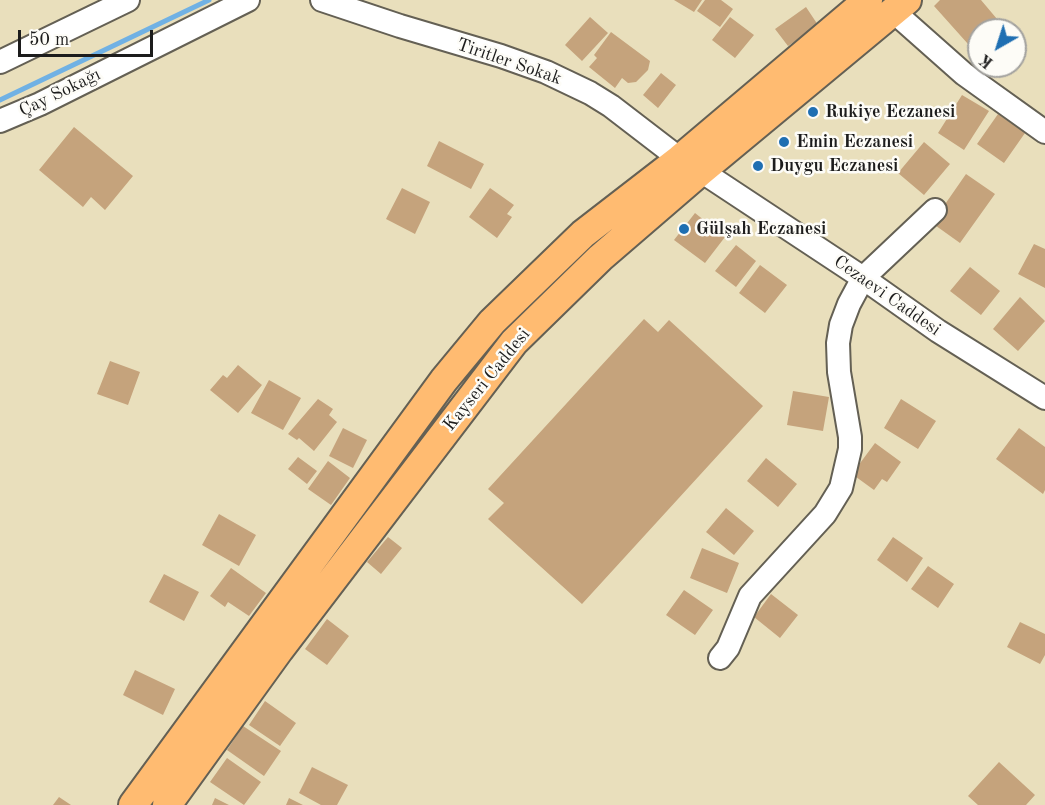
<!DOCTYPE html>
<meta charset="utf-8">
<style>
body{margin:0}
#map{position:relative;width:1045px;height:805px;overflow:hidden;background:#e9dfbc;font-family:"Old Standard TT",serif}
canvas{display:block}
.north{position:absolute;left:967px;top:18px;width:60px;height:60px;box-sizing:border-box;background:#fdfcf7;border:2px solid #a3a29f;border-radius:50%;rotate:219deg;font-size:16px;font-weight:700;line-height:24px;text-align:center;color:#1c1c1c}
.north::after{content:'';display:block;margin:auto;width:21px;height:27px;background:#1f6fb2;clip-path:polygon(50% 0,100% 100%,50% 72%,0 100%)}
.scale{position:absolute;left:18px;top:30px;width:135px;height:27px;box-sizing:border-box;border:3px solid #1c1c1c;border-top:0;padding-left:8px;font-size:18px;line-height:21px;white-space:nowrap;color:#1c1c1c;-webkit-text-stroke:4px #fdfcf7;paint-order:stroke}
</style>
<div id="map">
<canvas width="1045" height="805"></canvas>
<div class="north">K</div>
<div class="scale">50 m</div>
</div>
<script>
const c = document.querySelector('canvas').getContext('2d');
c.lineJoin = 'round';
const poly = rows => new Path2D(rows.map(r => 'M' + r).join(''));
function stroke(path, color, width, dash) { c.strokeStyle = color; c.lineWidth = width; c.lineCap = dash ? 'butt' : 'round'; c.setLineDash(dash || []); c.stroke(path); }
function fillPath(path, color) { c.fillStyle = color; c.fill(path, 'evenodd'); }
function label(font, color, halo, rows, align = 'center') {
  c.font = font + ' "Old Standard TT",serif'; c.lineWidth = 5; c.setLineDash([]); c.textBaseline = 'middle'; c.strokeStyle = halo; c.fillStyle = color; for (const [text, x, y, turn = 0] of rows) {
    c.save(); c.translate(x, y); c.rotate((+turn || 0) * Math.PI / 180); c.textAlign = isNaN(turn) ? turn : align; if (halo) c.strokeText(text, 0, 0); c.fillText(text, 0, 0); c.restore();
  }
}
stroke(poly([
 [0,100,209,0]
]), '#70b1e4', 5);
fillPath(poly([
 [674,0,702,0,694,12],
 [705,0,721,0,733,9,720,27,697,11],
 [940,0,981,0,997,19,984,30,979,30,979,34,968,44,934,6],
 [806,7,818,25,788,46,775,29],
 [590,17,608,33,582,61,565,45],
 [730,17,754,35,735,58,712,40],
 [611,32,650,61,648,70,636,82,628,83,622,78,615,88,589,67,597,58,594,55],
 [661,73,676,85,658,108,643,95],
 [962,95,989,111,964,150,938,133],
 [998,114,1025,133,1004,163,977,144],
 [74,127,133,176,105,210,91,197,83,207,39,170],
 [439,141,484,164,471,189,427,166],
 [924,142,950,164,924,195,898,173],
 [966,174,995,194,960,243,932,223],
 [402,188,430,202,415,234,386,219],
 [490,188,514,205,507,214,512,217,497,238,469,217],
 [695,213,725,237,705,263,674,240],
 [1034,244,1045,249,1045,288,1018,274],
 [736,245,756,261,736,287,715,271],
 [760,265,787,285,765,313,739,293],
 [970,267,1000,291,981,315,950,291],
 [1020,297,1045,321,1018,351,993,329],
 [644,319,658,332,669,320,763,406,582,604,488,519,504,503,488,489],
 [110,361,140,372,128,405,97,394],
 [238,365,262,385,238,413,210,390,223,375,227,378],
 [269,380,301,398,283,430,251,413],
 [793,391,829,397,823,431,787,425],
 [318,399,333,409,329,415,337,422,314,451,299,438,297,440,288,434],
 [901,399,936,421,918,449,884,428],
 [343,428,367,440,353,468,329,456],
 [1019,428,1045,447,1045,490,1043,494,996,459],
 [875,443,901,462,887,482,882,479,874,490,852,474],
 [298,457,317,471,307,484,288,469],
 [766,458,797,484,778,507,747,481],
 [328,461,350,478,331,505,308,489],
 [726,508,754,531,734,555,706,532],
 [219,514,256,535,239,566,202,545],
 [388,537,402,548,381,574,367,562],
 [893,537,923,558,907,582,877,560],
 [702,548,739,563,727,593,690,578],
 [928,566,954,584,938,608,911,589],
 [231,568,266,593,249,616,228,602,225,607,210,596],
 [164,574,199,592,184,621,149,602],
 [684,590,713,610,695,635,666,615],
 [771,594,798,615,780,638,754,617],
 [327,619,349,636,327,665,305,649],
 [1020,622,1045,634,1045,655,1040,664,1007,647],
 [135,670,175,689,163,715,123,695],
 [265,701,296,723,280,746,249,725],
 [243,726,281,751,264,776,227,750],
 [227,758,261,782,244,805,210,782],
 [999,762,1035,795,1026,805,978,805,968,796],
 [312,767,348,785,337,805,321,805,299,793],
 [59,797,71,805,53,805],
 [215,798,229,805,212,805],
 [289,798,303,805,286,805]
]), '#c5a37c');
const minor = poly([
 [322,0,400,26,501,56,546,72,590,93,611,106,680,159],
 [894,12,964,74,1045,132],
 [0,62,128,0],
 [0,121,40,104,248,0],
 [701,171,863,278,938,331,1045,398],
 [720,658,728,648,750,596,825,514,841,488,850,449,850,437,839,372,838,343,841,325,849,304,863,278,935,210]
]);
const major = poly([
 [133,805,444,380,492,322,583,234,680,159,868,0],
 [167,805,279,650,514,342,600,258,701,171,907,0]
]);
stroke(minor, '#646054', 26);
stroke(major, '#646054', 32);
stroke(minor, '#fff', 22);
stroke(major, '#ffbb71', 28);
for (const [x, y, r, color] of [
 [813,112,6,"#1f6fb2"],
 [784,142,6,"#1f6fb2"],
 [758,166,6,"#1f6fb2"],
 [684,229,6,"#1f6fb2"]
]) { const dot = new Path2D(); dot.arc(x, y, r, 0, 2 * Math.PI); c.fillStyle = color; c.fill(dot); stroke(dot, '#fdfcf7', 2); }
label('18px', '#1c1c1c', '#fdfcf7', [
 ["Tiritler Sokak",509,62,19],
 ["Çay Sokağı",60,93,-26],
 ["Cezaevi Caddesi",887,296,35],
 ["Kayseri Caddesi",487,380,-51]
]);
label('bold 18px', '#1c1c1c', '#fdfcf7', [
 ["Rukiye Eczanesi",825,112],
 ["Emin Eczanesi",796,142],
 ["Duygu Eczanesi",770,166],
 ["Gülşah Eczanesi",696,229]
], 'left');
</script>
